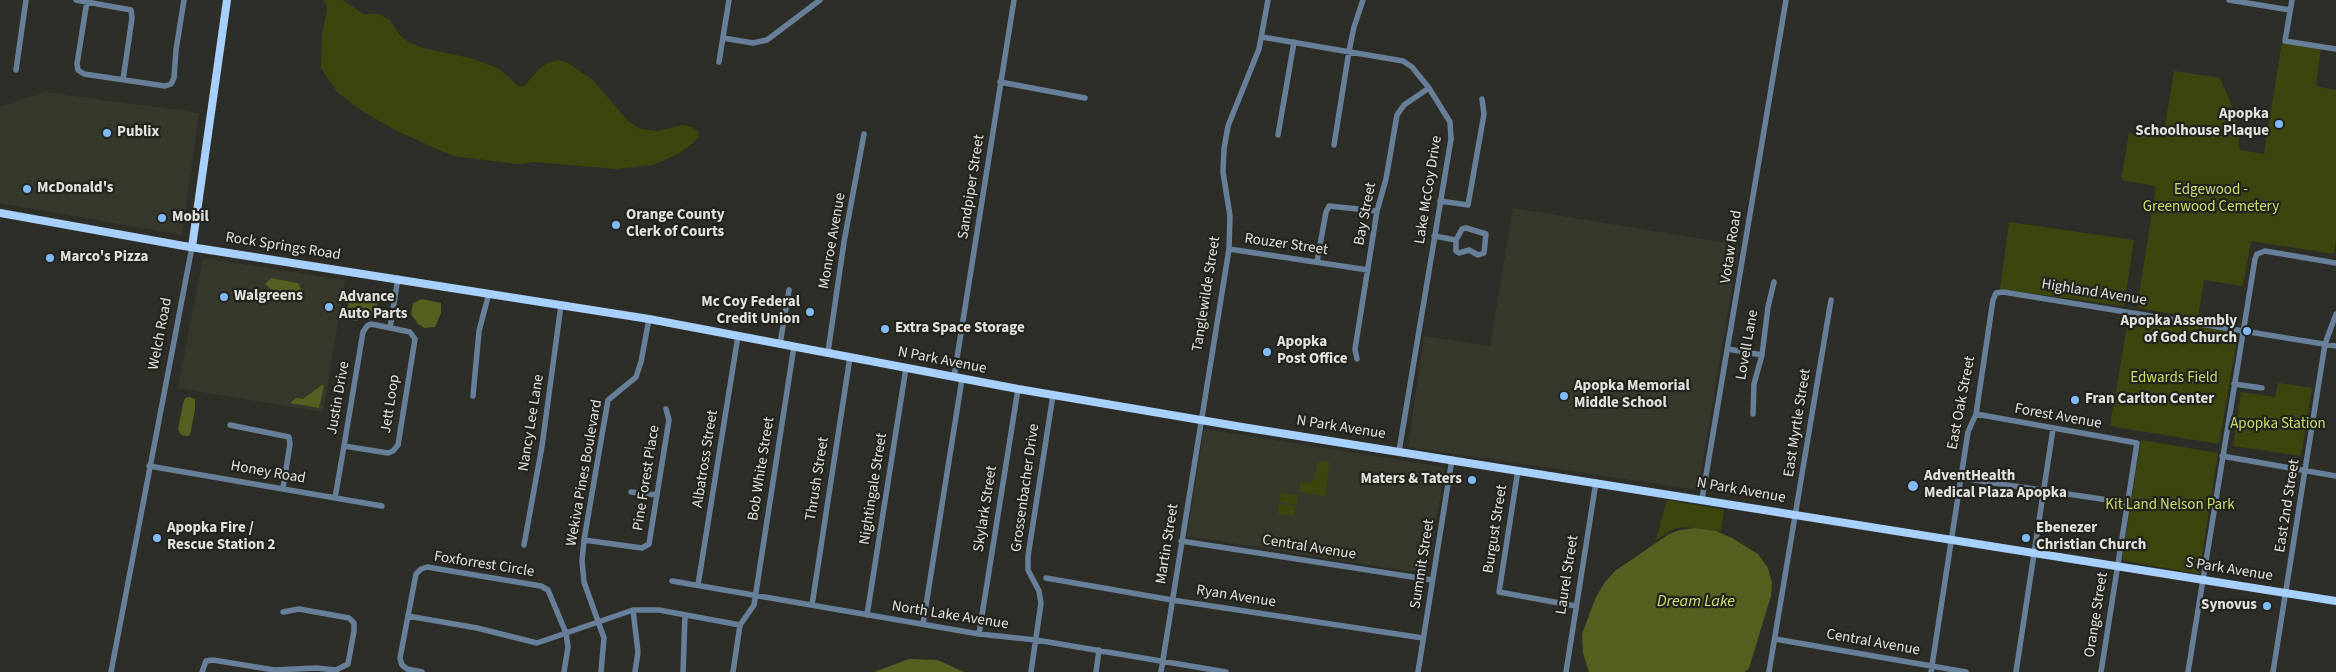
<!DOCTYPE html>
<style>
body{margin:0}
canvas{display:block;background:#2c2e27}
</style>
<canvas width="2336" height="672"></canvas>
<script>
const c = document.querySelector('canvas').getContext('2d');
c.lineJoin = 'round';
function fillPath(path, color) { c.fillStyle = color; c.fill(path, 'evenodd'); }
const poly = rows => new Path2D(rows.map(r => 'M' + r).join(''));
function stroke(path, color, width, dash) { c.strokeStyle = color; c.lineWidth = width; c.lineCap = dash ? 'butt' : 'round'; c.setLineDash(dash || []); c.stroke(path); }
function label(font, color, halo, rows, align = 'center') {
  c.font = font + ' "Source Sans 3",sans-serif'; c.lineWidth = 4.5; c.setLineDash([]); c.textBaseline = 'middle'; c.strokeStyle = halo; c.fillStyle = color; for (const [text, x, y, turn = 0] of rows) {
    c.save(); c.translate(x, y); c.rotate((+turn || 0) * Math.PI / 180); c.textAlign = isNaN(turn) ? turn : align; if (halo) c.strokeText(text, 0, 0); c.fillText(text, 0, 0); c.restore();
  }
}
fillPath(poly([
 [45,92,199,113,182,235,0,203,0,107],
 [1513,208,1739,245,1698,490,1408,447,1424,336,1490,346],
 [203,258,345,280,323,412,178,388],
 [1204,429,1445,467,1427,574,1187,536]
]), '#35382b');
fillPath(poly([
 [322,0,343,0,363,14,379,14,390,20,399,34,407,41,423,48,470,58,492,66,501,70,518,86,524,86,539,69,549,62,559,60,568,63,593,80,628,121,640,129,659,131,682,125,692,127,698,131,699,138,680,153,653,165,616,169,535,162,517,164,453,156,397,131,362,111,337,92,321,68,322,34,327,10,327,5],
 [2282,42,2321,48,2316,86,2336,90,2336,240,2334,254,2251,241,2243,286,2204,280,2198,318,2137,308,2156,186,2121,180,2129,133,2163,138,2174,71,2220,78,2236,115,2240,150,2264,154],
 [2009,222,2134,240,2124,306,2000,289],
 [2129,314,2238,333,2219,444,2110,426],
 [2278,383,2312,388,2301,456,2233,446,2241,392,2275,397],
 [2141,440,2218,453,2199,574,2122,560],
 [1321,461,1330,462,1325,496,1299,492,1300,482,1309,483,1314,480,1317,464],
 [1281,493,1298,495,1296,505,1279,502],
 [1667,500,1724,510,1721,531,1684,527,1673,529,1656,540],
 [1279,504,1296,506,1294,516,1278,514]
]), '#3c450e');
fillPath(poly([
 [271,278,297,283,299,284,301,290,299,293,272,290,265,284],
 [352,292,373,292,378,297,377,312,363,316,356,321,347,319,345,316],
 [422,299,441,303,441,313,435,327,424,328,418,324,411,314,413,303],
 [322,385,324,386,319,408,290,403,296,398,303,399],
 [189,397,195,399,195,410,190,435,187,436,181,435,178,429,183,404,185,398],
 [1695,528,1716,531,1732,538,1758,554,1768,568,1772,583,1771,596,1749,668,1745,672,1589,672,1583,653,1582,634,1596,597,1605,582,1615,571,1669,534,1680,530],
 [909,659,938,660,964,672,874,672]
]), '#545f20');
stroke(poly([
 [76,0,131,10,132,18,123,80],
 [2229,0,2290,10],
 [2292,0,2285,41,2336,49],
 [87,1,77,64,78,70,84,74,165,86,171,84,174,78,176,50,184,0],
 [1262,37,1403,61,1412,67,1429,88,1450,122,1451,139,1399,451],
 [723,38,753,43,767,40,820,0],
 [719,62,729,0],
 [16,70,26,0],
 [1000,82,1085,98],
 [1278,135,1294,42],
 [1334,145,1349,51,1354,27,1363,0],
 [1440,201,1468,205,1484,114,1482,99],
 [1466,228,1486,234,1484,253,1478,255,1469,250,1459,253,1456,251,1456,240,1462,229,1466,228],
 [1434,236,1456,240],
 [1229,249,1368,270],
 [1317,262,1326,212,1329,206,1377,211],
 [390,328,398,278],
 [780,344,789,290],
 [1728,349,1762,355],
 [828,352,844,242,864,134],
 [1357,359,1355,349,1377,211,1386,179,1397,115,1404,105,1429,88],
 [954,377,1014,0],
 [2234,384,2262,388],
 [473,396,479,331,489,293],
 [1753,414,1754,384,1762,355,1768,307,1774,282],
 [1976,414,2137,443,2101,672],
 [230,425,289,437,290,444,283,488],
 [2222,456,2336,476],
 [149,466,382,506],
 [1518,470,1499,592,1576,606],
 [1961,478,2128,503],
 [631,492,657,495],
 [335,498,344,446,363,332,367,326,371,324,410,332,415,339,398,445,393,451,388,453,344,446],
 [1702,499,1786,0],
 [584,540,642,548,649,544,669,420,666,409],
 [1181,541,1432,580],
 [524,545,542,446,561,305],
 [1046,578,1172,600,1423,638],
 [672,581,979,634,1036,640,1226,672],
 [698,585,738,336],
 [812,605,850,357],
 [633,610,638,652,635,672],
 [867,615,906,368],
 [408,616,477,628,537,643,633,610,659,610,740,625],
 [923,624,962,379],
 [979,634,1018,389],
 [1775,639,1966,672],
 [111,672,192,247],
 [202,672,206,661,213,660,274,670,316,668,336,670,348,664,354,631,354,623,349,618,299,609,283,612],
 [422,672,407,669,402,665,400,658,416,574,421,569,427,567,541,586,548,590,566,633,568,647,564,672],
 [601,672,604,638,584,582,582,561,584,540,608,400,636,377,641,362,649,319],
 [683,672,685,616],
 [733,672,740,625,754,605,794,346],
 [1031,672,1041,603,1039,591,1028,570,1028,556,1053,395],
 [1096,672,1099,650],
 [1161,672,1229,249,1230,216,1223,172,1224,149,1228,126,1259,49,1268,0],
 [1418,672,1452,459],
 [1566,672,1596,482],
 [1769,672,1831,300],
 [1931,672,1968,432,1976,414,1993,300,1996,293,2003,292,2336,346],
 [2016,672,2053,429],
 [2188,672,2255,259,2257,254,2265,251,2336,263],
 [2273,672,2325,344,2336,314]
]), '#677f99', 5.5);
stroke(poly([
 [0,213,184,246,649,319,1018,389,1242,427,2336,601],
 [192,247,227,0]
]), '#a8d0fc', 8);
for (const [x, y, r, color] of [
 [2279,124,5,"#82bcfa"],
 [107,133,5,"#82bcfa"],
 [27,189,5,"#82bcfa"],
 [162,218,5,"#82bcfa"],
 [616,225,5,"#82bcfa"],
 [50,258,5,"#82bcfa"],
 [224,297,5,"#82bcfa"],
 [329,307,5,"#82bcfa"],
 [810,312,5,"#82bcfa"],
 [885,329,5,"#82bcfa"],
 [2247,331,5,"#82bcfa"],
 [1267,352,5,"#82bcfa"],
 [1564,396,5,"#82bcfa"],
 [2075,400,5,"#82bcfa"],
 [1472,480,5,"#82bcfa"],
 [1913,486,6,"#82bcfa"],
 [157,538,5,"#82bcfa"],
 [2026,538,5,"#82bcfa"],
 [2267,606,5,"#82bcfa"]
]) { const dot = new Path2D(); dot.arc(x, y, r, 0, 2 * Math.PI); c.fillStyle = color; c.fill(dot); stroke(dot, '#23241d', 2); }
label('bold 15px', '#e1e2dd', '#23241d', [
 ["Apopka",2269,115,"right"],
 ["Schoolhouse Plaque",2269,132,"right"],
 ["Publix",117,133],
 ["McDonald's",37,189],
 ["Orange County",626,216],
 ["Clerk of Courts",626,233],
 ["Mobil",172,218],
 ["Marco's Pizza",60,258],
 ["Walgreens",234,297],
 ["Advance",339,298],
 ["Auto Parts",339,315],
 ["Mc Coy Federal",800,303,"right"],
 ["Credit Union",800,320,"right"],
 ["Apopka Assembly",2237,322,"right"],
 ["of God Church",2237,339,"right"],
 ["Extra Space Storage",895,329],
 ["Apopka",1277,343],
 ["Post Office",1277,360],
 ["Apopka Memorial",1574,387],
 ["Middle School",1574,404],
 ["Fran Carlton Center",2085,400],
 ["AdventHealth",1924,477],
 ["Medical Plaza Apopka",1924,494],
 ["Maters & Taters",1462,480,"right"],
 ["Apopka Fire /",167,529],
 ["Rescue Station 2",167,546],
 ["Ebenezer",2036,529],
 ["Christian Church",2036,546],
 ["Synovus",2257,606,"right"]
], 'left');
label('15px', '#e1e2dd', '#23241d', [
 ["Sandpiper Street",972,187,-81],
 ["Lake McCoy Drive",1429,190,-81],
 ["Bay Street",1366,214,-79],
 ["Monroe Avenue",833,241,-80],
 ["Rouzer Street",1286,245,8],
 ["Rock Springs Road",283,247,9],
 ["Votaw Road",1732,247,-81],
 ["Highland Avenue",2094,293,9],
 ["Tanglewilde Street",1207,294,-81],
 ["Welch Road",161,334,-79],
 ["Lovell Lane",1748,345,-80],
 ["N Park Avenue",942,361,11],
 ["Justin Drive",339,398,-80],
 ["East Oak Street",1962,403,-79],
 ["Jett Loop",391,404,-81],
 ["Forest Avenue",2058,417,10],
 ["Nancy Lee Lane",532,423,-81],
 ["East Myrtle Street",1798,423,-81],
 ["N Park Avenue",1341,428,9],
 ["Albatross Street",706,459,-81],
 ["Bob White Street",762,469,-81],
 ["Honey Road",268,473,10],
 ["Wekiva Pines Boulevard",585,473,-80],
 ["Pine Forest Place",647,478,-81],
 ["Thrush Street",818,479,-81],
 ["Grossenbacher Drive",1026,488,-82],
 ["Nightingale Street",874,489,-81],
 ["N Park Avenue",1741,491,10],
 ["East 2nd Street",2288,506,-81],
 ["Skylark Street",986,509,-81],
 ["Burgust Street",1496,529,-81],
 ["Martin Street",1168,544,-81],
 ["Central Avenue",1309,548,9],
 ["Summit Street",1423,564,-81],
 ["Foxforrest Circle",484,565,9],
 ["S Park Avenue",2229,570,9],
 ["Laurel Street",1568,575,-81],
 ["Ryan Avenue",1236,597,9],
 ["Orange Street",2097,615,-81],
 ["North Lake Avenue",950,616,9],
 ["Central Avenue",1873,643,10]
]);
label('15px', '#c7de6e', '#23241d', [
 ["Edgewood -",2211,191],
 ["Greenwood Cemetery",2211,208],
 ["Edwards Field",2174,379],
 ["Apopka Station",2278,425],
 ["Kit Land Nelson Park",2170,506]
]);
label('italic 16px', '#cce373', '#23241d', [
 ["Dream Lake",1696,602]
]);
</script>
